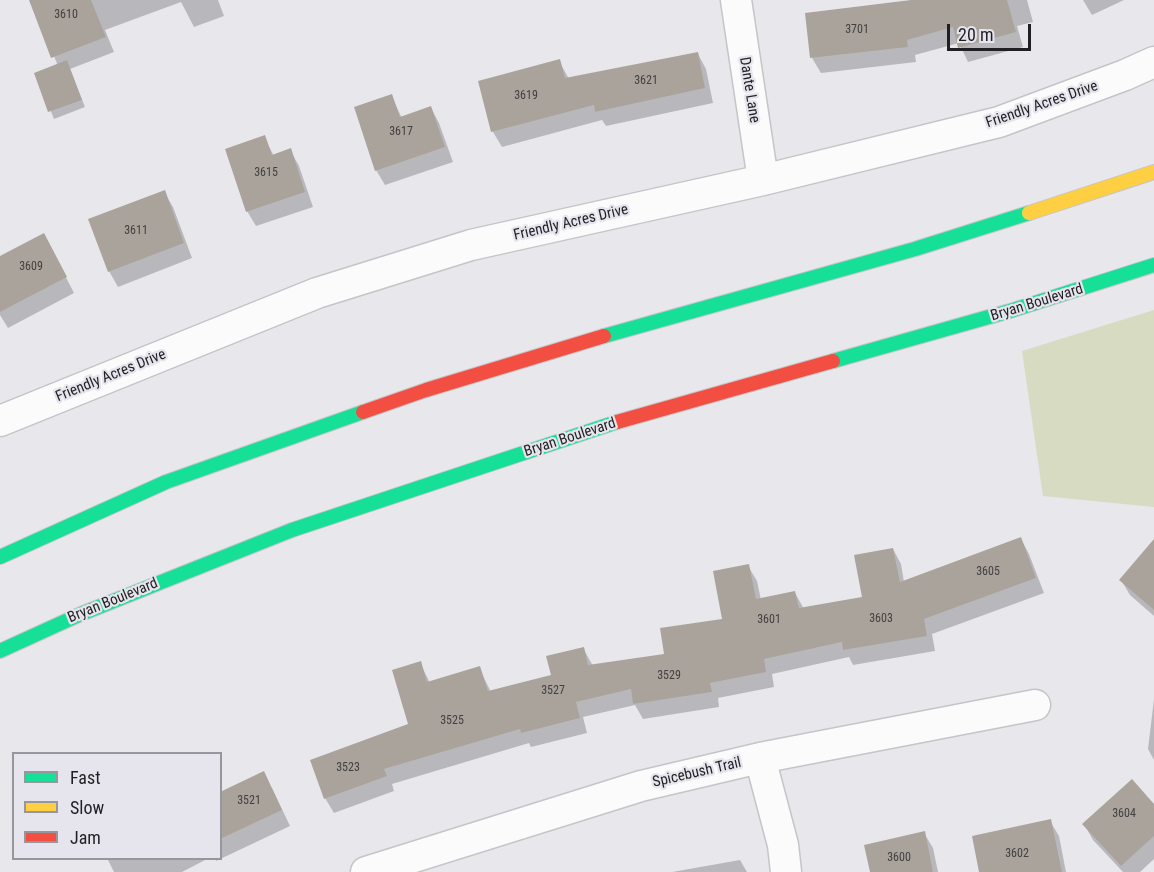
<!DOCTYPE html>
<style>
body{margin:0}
#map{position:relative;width:1154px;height:872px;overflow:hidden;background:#e7e7ec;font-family:"Roboto Condensed",sans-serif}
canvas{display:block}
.legend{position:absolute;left:12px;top:752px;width:210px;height:108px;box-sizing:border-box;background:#e6e5ee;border:2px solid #97969c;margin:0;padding:8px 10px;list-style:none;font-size:18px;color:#201f22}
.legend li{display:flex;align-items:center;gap:12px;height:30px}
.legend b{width:30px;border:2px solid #97969c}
.scale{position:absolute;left:947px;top:24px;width:84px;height:27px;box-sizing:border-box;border:3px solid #201f22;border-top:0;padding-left:8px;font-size:18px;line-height:21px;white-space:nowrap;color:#201f22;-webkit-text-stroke:4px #e6e5ee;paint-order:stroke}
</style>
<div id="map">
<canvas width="1154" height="872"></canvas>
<ul class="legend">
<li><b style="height:8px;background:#16e098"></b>Fast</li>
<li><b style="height:8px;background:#ffcf43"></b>Slow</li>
<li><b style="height:8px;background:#f24e42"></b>Jam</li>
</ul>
<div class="scale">20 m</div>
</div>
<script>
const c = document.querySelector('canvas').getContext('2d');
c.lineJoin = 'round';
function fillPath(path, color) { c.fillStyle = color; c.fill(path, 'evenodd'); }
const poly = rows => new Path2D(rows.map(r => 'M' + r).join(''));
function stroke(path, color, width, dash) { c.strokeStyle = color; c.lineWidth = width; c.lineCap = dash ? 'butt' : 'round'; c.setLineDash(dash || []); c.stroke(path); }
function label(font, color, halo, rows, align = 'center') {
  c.font = font + ' "Roboto Condensed",sans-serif'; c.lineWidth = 4.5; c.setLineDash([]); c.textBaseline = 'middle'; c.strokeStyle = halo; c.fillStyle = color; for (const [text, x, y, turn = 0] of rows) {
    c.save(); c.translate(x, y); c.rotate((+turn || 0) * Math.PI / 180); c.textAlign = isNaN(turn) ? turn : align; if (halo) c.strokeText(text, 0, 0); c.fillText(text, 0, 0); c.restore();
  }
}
fillPath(poly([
 [1154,310,1154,507,1043,496,1022,351]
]), '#d7dbc2');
fillPath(poly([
 [31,0,218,0,224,16,194,27,181,2,105,30,114,52,70,69,85,107,54,119,36,74,58,66],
 [923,0,1027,0,1033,22,1017,26,1023,47,968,62,959,43,915,55,916,62,821,73,812,58],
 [1083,0,1124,0,1092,15],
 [698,54,706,69,713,103,606,126,602,120,502,147,493,132,480,82,559,61,569,79],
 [391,96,402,118,431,108,439,123,453,162,385,185,376,170],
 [264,137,274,156,290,150,299,166,313,207,256,226,247,211],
 [164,192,173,207,192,258,118,287,109,271],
 [52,250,74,293,8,328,0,315,0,258],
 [1021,539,1029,554,1044,593,932,634,935,651,853,665,849,657,772,674,774,687,718,698,719,707,643,719,635,705,583,717,587,733,531,747,529,743,392,784,394,791,334,813,325,798,410,725,420,663,430,683,479,668,491,692,553,677,583,648,593,666,665,655,724,620,748,566,757,581,761,600,795,593,804,609,863,598,893,549,901,564,904,582],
 [1154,547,1154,616,1130,595,1121,580],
 [1154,699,1154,760,1148,749],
 [272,788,290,826,216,861,215,858,220,858,220,793],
 [1154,806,1154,859,1140,872,1123,872,1093,840,1084,824],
 [1050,821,1059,836,1066,872,981,872],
 [924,833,933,848,938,872,872,872],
 [107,858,209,858,182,872,114,872],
 [740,860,747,872,672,872]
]), '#0003');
fillPath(poly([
 [29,0,91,0,106,37,51,58],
 [911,0,1007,0,1016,32,958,48,953,27,907,40,908,47,810,58,805,13],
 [698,52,705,88,595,112,594,105,491,132,478,81,560,59,565,78],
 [67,60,82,100,48,112,34,73],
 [392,94,400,117,431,106,445,147,375,171,354,107],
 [265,135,272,155,291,148,305,192,246,212,225,149],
 [165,190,184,243,108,272,88,219],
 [44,233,67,277,0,312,0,256],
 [1021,537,1036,578,924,619,927,636,843,650,842,642,764,659,766,672,710,683,712,692,633,704,631,689,576,702,580,718,521,733,520,729,384,769,387,776,324,799,310,760,408,724,392,670,421,661,427,682,480,666,488,691,551,675,546,656,584,647,588,665,664,654,660,628,722,619,713,571,749,564,756,599,795,591,799,608,862,597,854,555,893,548,900,582],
 [1154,539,1154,610,1119,580],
 [264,771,282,810,220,839,220,792],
 [1132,779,1154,804,1154,836,1121,866,1082,824],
 [1051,819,1062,872,979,872,972,836],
 [925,831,933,872,870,872,864,845]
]), '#aaa39c');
const street = poly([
 [736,0,763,180],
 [0,421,317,293,471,245,763,180,999,122,1125,75,1154,62],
 [760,758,783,845,786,872],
 [366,872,641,786,760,758,1035,705]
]);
const fast = poly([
 [604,336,915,249,1029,213],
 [833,361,1010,311,1154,265],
 [0,557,166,482,363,412],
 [0,651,81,614,292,530,617,422]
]);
const slow = poly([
 [1029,213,1154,172]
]);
const jam = poly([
 [363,412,426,390,604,336],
 [617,422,833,361]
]);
stroke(street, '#c5c5c9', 33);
stroke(fast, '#c5c5c7', 16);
stroke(slow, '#c5c5c7', 16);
stroke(jam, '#c5c5c7', 16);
stroke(street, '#fbfbfc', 30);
stroke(fast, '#16e098', 14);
stroke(slow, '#ffcf43', 14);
stroke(jam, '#f24e42', 14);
label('12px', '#424040', null, [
 ["3610",66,15],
 ["3701",857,30],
 ["3621",646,81],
 ["3619",526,96],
 ["3617",401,132],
 ["3615",266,173],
 ["3611",136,231],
 ["3609",31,267],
 ["3605",988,572],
 ["3603",881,619],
 ["3601",769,620],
 ["3529",669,676],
 ["3527",553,691],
 ["3525",452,721],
 ["3523",348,768],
 ["3521",249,801],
 ["3604",1124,814],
 ["3602",1017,854],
 ["3600",899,858]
]);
label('15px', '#201f22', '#e6e5ee', [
 ["Dante Lane",749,90,81],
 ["Friendly Acres Drive",1042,105,-19],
 ["Friendly Acres Drive",571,223,-13],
 ["Bryan Boulevard",1037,303,-17],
 ["Friendly Acres Drive",111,376,-22],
 ["Bryan Boulevard",570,438,-18],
 ["Bryan Boulevard",113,601,-22],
 ["Spicebush Trail",697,773,-13]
]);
</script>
